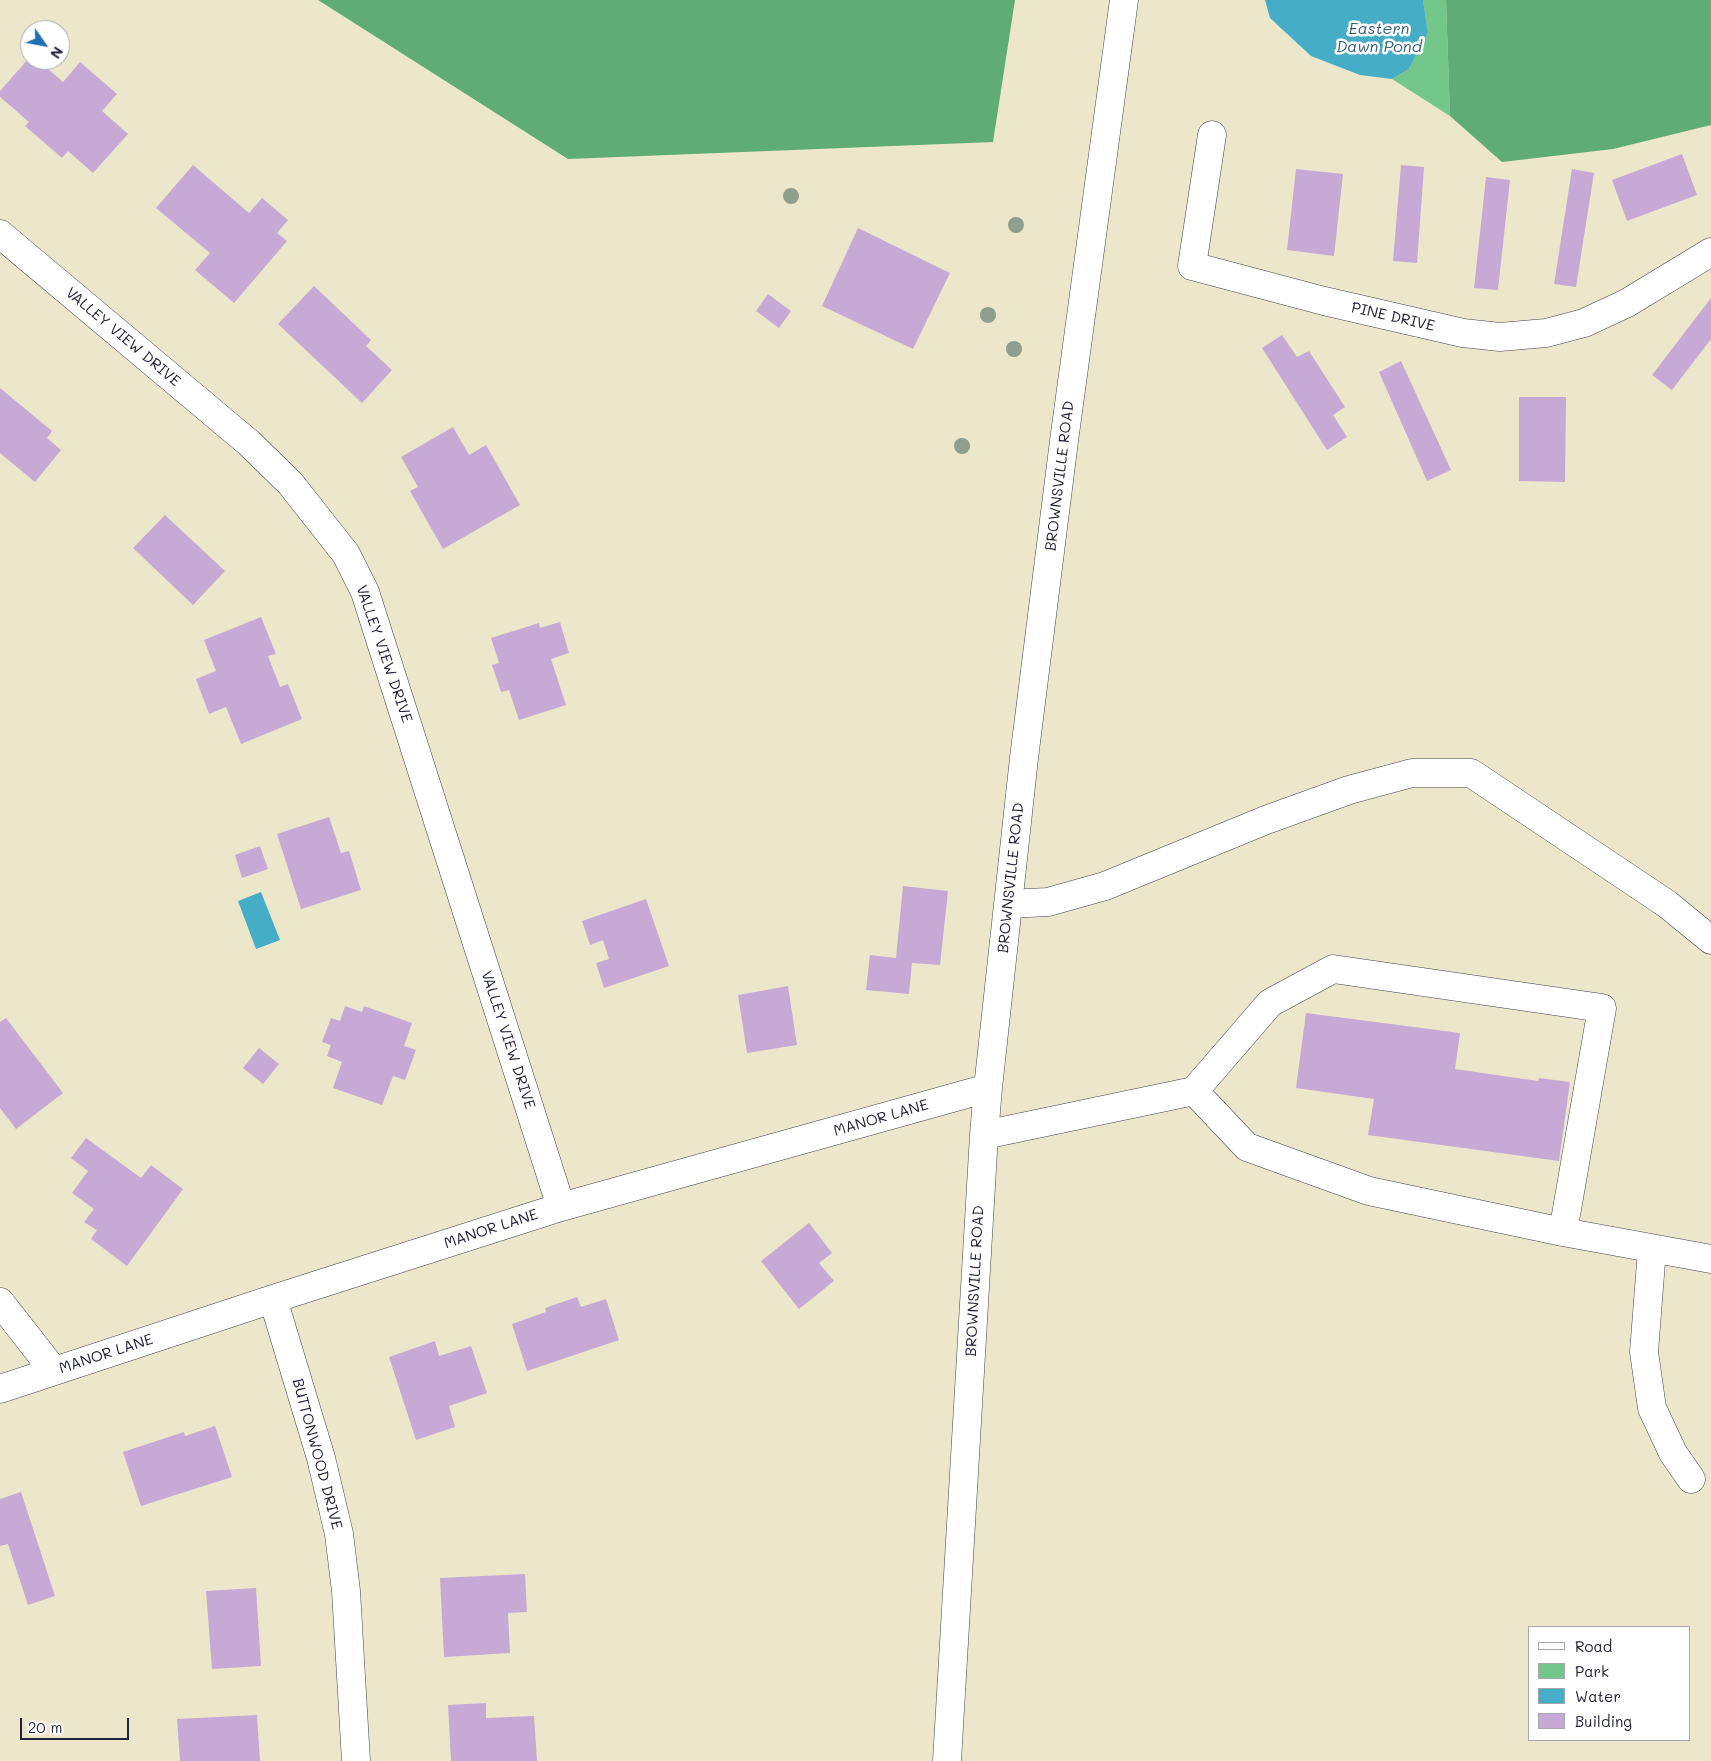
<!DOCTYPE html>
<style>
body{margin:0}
#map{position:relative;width:1711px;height:1761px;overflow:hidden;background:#ece7ca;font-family:Mali,sans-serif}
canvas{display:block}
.legend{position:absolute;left:1528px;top:1626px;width:162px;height:115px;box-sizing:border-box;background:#fff;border:1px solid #a7a7b1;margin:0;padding:6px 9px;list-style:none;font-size:15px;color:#22223b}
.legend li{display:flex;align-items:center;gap:10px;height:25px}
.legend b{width:25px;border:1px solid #a7a7b1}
.north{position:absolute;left:20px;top:20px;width:50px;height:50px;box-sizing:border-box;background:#fff;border:1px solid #a7a7b1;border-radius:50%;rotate:123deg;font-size:14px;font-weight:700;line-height:20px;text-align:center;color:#22223b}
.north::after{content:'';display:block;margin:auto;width:18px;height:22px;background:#1f6fb2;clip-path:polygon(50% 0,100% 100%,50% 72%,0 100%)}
.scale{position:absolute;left:20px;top:1718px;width:109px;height:22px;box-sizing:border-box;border:2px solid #22223b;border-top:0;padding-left:6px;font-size:15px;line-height:18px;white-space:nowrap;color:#22223b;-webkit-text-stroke:4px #fff;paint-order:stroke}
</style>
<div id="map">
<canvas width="1711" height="1761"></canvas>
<ul class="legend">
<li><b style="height:6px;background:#fff"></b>Road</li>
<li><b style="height:14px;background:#74c78b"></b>Park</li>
<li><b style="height:14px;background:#46adc6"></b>Water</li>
<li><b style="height:14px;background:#c7a9d6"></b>Building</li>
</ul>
<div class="north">N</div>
<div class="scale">20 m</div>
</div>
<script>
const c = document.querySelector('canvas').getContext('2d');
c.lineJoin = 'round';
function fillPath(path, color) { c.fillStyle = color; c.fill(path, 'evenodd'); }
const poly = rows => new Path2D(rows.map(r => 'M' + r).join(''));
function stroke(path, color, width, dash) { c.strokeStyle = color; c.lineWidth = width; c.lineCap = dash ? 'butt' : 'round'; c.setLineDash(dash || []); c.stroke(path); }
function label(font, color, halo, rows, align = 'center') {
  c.font = font + ' Mali,sans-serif'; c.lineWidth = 5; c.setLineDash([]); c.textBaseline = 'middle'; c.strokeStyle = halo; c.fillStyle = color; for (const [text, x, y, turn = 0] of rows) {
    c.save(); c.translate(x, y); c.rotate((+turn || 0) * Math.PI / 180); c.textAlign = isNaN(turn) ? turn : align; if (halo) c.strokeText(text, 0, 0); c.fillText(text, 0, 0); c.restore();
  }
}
fillPath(poly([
 [1423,0,1446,0,1450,116,1392,79,1409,69,1428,32]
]), '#74c78b');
fillPath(poly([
 [318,0,1015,0,993,142,568,159],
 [1446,0,1711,0,1711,125,1613,149,1502,162,1450,116]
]), '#5fac77');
fillPath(poly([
 [1265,0,1423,0,1428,32,1409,69,1392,79,1360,75,1311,56,1270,18],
 [261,892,280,940,256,949,238,901]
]), '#46adc6');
fillPath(poly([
 [30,57,30,60,38,60,63,82,80,62,117,94,102,111,128,134,93,173,68,151,62,158,25,126,29,122,0,97,0,91],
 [1682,154,1697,195,1627,221,1612,180],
 [193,165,249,213,262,198,288,220,277,233,287,241,234,303,195,270,210,253,156,208],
 [1401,165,1424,167,1417,263,1393,261],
 [1296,169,1343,174,1334,256,1287,250],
 [1572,169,1594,173,1576,287,1554,284],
 [1486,177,1510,180,1498,290,1474,288],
 [858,228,950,273,913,349,822,306],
 [314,286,371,340,366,346,392,370,362,403,278,324],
 [768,294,791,311,779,328,756,311],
 [1711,298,1711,339,1672,390,1652,375],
 [1282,335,1297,357,1309,351,1345,407,1333,415,1347,437,1327,450,1262,348],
 [1401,361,1451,470,1427,481,1379,372],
 [0,388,52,431,47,438,61,450,35,482,0,453],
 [1519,397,1566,397,1565,482,1519,481],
 [453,427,469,455,486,445,520,505,443,549,410,491,418,487,401,457],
 [165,515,225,571,193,605,133,548],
 [261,617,276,654,268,656,280,687,288,684,302,719,241,744,226,707,209,714,196,679,216,671,204,640],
 [560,622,569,653,551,659,566,705,519,720,509,690,501,692,492,665,499,663,491,638,539,623,540,628],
 [329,817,341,853,349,851,361,890,301,909,277,834],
 [260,846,268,869,242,878,235,855],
 [903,886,948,891,940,965,912,963,909,994,866,990,870,955,896,958],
 [646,899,669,966,604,988,596,963,609,959,603,940,590,945,582,921],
 [788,986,797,1045,747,1053,738,995],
 [345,1006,362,1012,364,1006,412,1023,404,1046,416,1050,405,1080,393,1076,382,1105,333,1088,342,1062,327,1056,331,1045,322,1042,331,1018,340,1021],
 [1306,1013,1460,1033,1455,1069,1538,1081,1539,1078,1570,1082,1559,1161,1368,1135,1374,1099,1296,1088],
 [6,1018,63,1093,16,1129,0,1108,0,1022],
 [259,1048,279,1064,263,1084,243,1068],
 [86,1138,141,1178,151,1165,183,1189,127,1266,91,1239,97,1230,84,1222,94,1209,72,1193,88,1171,71,1158],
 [809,1223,832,1253,819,1263,834,1281,799,1309,761,1261],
 [577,1297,581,1307,606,1299,619,1340,527,1371,512,1324,546,1312,545,1308],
 [435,1341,439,1356,471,1346,487,1393,449,1406,455,1427,416,1440,389,1357],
 [215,1426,232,1477,141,1506,123,1452,184,1432,185,1436],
 [21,1492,55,1596,28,1605,8,1544,0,1546,0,1499],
 [525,1574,527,1612,508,1613,510,1653,444,1657,440,1578],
 [256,1588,261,1666,212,1669,206,1591],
 [486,1703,486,1718,534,1716,537,1761,451,1761,448,1705],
 [257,1715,260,1761,180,1761,177,1719]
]), '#c7a9d6');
const minor = poly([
 [1212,135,1192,266,1324,301,1463,333,1500,337,1546,333,1584,323,1627,303,1711,252],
 [0,234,249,443,290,483,346,554,365,592,561,1207],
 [1008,904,1048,902,1105,886,1266,820,1349,790,1412,773,1471,773,1667,904,1711,940],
 [984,1135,1194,1091,1270,1003,1333,969,1602,1008,1563,1232,1369,1191,1247,1147,1194,1091],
 [1563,1232,1711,1259],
 [1652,1249,1644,1352,1652,1408,1673,1453,1691,1479],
 [273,1299,321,1458,339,1534,346,1591,356,1761],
 [0,1302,54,1371],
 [0,1389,273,1299,561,1207,988,1088],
 [947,1761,984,1135,988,1088,1024,758,1064,441,1124,0]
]);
stroke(minor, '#404050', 29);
stroke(minor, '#fff', 28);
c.fillStyle = '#8f9f8d';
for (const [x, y] of [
 [791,196],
 [1016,225],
 [988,315],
 [1014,349],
 [962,446]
]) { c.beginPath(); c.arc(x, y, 8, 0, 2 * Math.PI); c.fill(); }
label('15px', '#22223b', '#fff', [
 ["PINE DRIVE",1393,317,13],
 ["VALLEY VIEW DRIVE",123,337,40],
 ["BROWNSVILLE ROAD",1060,476,-83],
 ["VALLEY VIEW DRIVE",384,654,71],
 ["BROWNSVILLE ROAD",1011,878,-84],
 ["VALLEY VIEW DRIVE",508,1040,72],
 ["MANOR LANE",881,1118,-16],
 ["MANOR LANE",491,1229,-18],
 ["BROWNSVILLE ROAD",975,1281,-87],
 ["MANOR LANE",106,1354,-18],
 ["BUTTONWOOD DRIVE",317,1454,75]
]);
label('italic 16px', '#32617a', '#fff', [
 ["Eastern",1379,29],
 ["Dawn Pond",1379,47]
]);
</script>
